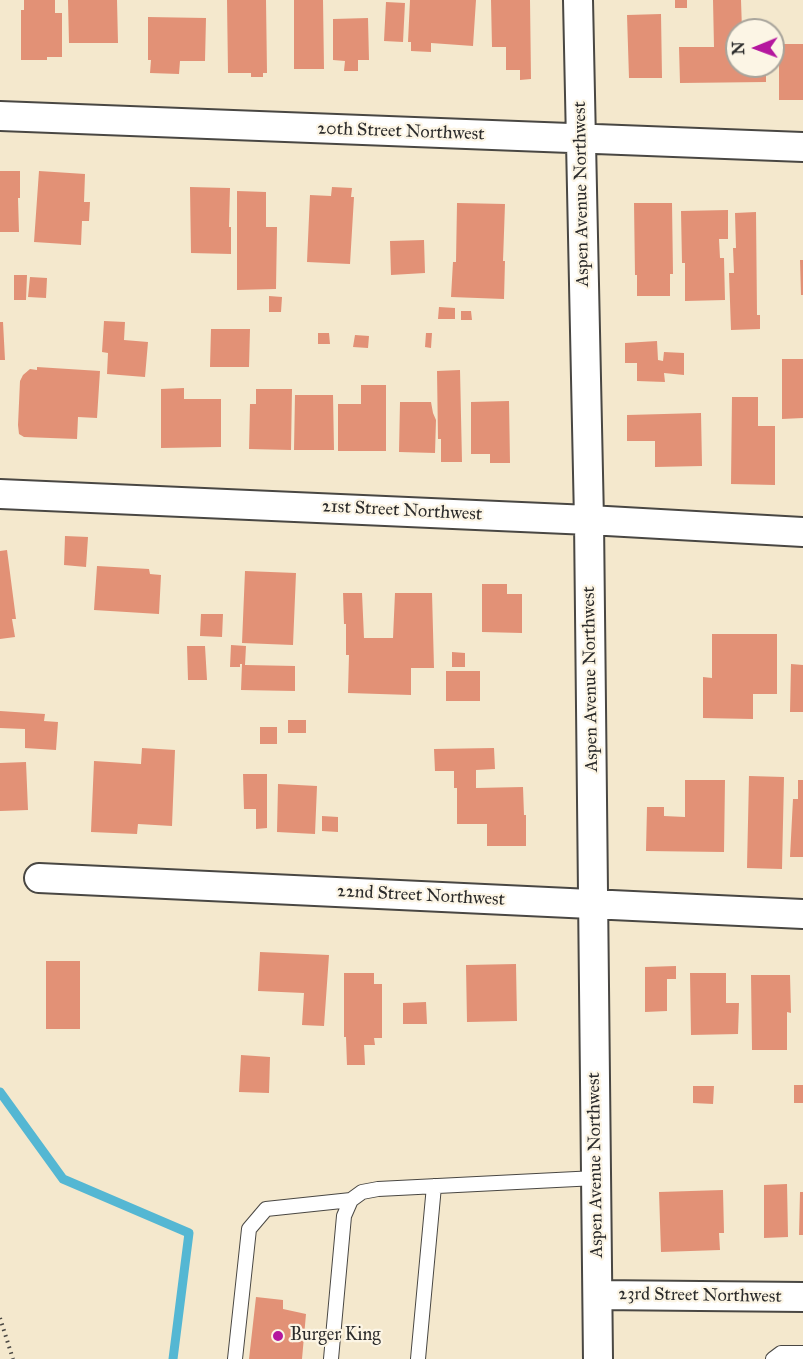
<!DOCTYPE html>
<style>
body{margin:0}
#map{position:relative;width:803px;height:1359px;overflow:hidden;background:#f4e8cd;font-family:"IM FELL Great Primer",serif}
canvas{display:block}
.north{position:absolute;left:725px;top:18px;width:60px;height:60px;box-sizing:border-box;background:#fcf5e5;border:2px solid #a8a49b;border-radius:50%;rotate:269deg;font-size:16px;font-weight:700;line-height:24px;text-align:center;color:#2b2b2b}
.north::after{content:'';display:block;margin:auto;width:21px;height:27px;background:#b5179e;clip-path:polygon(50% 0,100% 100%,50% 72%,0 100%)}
</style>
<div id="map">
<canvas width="803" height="1359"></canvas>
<div class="north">N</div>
</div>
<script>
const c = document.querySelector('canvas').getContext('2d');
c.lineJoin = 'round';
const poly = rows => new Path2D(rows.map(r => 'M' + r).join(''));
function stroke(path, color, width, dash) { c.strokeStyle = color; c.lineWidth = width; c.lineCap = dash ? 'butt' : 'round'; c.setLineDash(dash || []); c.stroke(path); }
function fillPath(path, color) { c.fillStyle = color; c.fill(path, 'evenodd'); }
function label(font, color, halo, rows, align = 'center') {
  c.font = font + ' "IM FELL Great Primer",serif'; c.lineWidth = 4.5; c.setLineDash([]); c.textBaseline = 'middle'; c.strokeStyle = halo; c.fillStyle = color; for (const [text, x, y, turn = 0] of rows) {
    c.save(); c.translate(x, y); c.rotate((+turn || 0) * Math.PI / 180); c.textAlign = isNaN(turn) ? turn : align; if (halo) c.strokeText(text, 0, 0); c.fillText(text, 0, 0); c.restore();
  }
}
stroke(poly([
 [0,1092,63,1179,189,1233,173,1359]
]), '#54b7d3', 9);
fillPath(poly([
 [24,0,55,0,55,13,62,13,62,57,47,57,47,60,21,60,21,10,24,10],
 [68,0,117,0,118,43,69,43],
 [227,0,266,0,267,73,263,73,263,77,251,77,251,73,228,73],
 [294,0,323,0,324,69,294,69],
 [410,0,476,0,473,46,431,43,431,52,411,51,411,42,408,42],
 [491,0,530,0,531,79,520,80,520,70,506,70,506,47,492,47],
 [675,0,687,0,687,8,675,8],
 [713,0,741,0,742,30,737,30,736,38,737,66,766,66,766,82,680,83,679,47,714,47],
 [386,2,405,3,403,42,384,41],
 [661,14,662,78,629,78,627,15],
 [148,17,206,18,205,61,180,61,179,74,150,73,151,60,148,60],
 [368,18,369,60,358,60,358,71,344,71,345,61,333,60,333,19],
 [779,44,803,44,803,100,779,100],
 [0,171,20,171,20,198,18,198,19,232,0,232],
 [39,171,85,174,84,202,90,202,89,221,82,221,81,245,34,242],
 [190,187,230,188,229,227,231,227,231,254,191,253],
 [332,187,352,188,351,197,354,197,350,264,307,262,310,195,331,196],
 [237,191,266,192,266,227,277,227,276,289,237,290],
 [457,203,505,204,503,261,505,261,504,299,451,297,453,262,456,262],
 [634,203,672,203,673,274,670,274,670,296,637,296,637,275,635,275],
 [728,210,728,239,719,239,720,258,724,258,725,300,685,301,685,263,682,263,681,211],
 [756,212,757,315,760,315,760,329,731,330,729,273,734,273,733,248,736,248,735,213],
 [424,240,425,273,391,275,390,241],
 [800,260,803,260,803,295,801,295],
 [14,275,27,275,26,300,14,300],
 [30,277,47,278,46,298,28,297],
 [269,296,282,297,281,312,269,312],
 [439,307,455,308,455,319,438,319],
 [461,311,471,311,472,320,461,320],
 [104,321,125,322,124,340,148,342,145,377,107,374,108,353,102,352],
 [0,322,3,322,5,360,0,360],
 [211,329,250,329,249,367,210,367],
 [318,333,329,333,330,344,318,344],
 [426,333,432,333,431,348,425,347],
 [355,335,369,336,368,348,353,347],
 [657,341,658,360,663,361,664,352,684,353,684,375,664,373,665,382,637,381,637,363,625,363,625,343],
 [782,359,803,359,803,418,782,419],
 [37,367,100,371,97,418,78,417,77,439,24,437,19,434,18,425,20,381,23,375,30,369,37,370],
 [460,370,462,462,441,462,441,439,438,439,437,371],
 [361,385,386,385,386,451,338,451,338,404,361,404],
 [184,388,184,399,221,399,221,447,161,448,161,389],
 [256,389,292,389,291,450,249,449,250,404,256,404],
 [295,395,333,395,334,450,294,450],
 [732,397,758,397,758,426,775,426,775,485,731,484],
 [509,401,510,463,490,463,490,454,471,454,471,402],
 [400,402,431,402,433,413,436,420,435,453,399,452],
 [701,413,702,466,655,467,655,441,627,441,627,415],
 [65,536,88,537,86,567,64,565],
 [7,550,16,619,12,619,15,637,0,639,0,551],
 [97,566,149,569,150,574,161,575,159,614,94,610],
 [245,571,296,573,293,645,242,643],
 [482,584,507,584,507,594,522,594,522,633,482,632],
 [343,593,362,593,364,638,393,638,395,593,432,593,434,668,411,668,411,695,348,693,349,655,346,655,346,624,344,624],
 [201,614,223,614,222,637,200,636],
 [712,634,777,634,777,694,753,694,753,719,703,718,703,677,712,678],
 [231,645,246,646,245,665,295,666,295,691,241,690,242,664,240,664,240,667,230,667],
 [187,646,205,646,207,680,188,680],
 [452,652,465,653,465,667,452,667],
 [791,664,803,665,803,712,790,712],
 [446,671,480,671,480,701,446,701],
 [0,711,45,714,44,721,58,722,56,750,25,748,25,729,0,728],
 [288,720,306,720,306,733,288,733],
 [260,727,277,727,277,744,260,744],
 [142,748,175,750,172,826,138,824,137,834,91,832,94,761,141,764],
 [494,748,495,769,476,770,476,788,523,787,524,815,526,815,526,846,487,846,487,824,457,824,457,788,454,788,454,771,435,771,434,749],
 [26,762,28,810,0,811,0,763],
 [243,774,267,774,267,828,256,829,256,809,244,809],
 [749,776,784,777,782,869,747,868],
 [685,780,725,780,724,852,646,851,647,807,664,807,664,816,685,817],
 [798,780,803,780,803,857,790,857,793,799,798,799],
 [278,784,317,786,315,834,277,832],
 [322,816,338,817,338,832,322,831],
 [260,952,329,955,324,1026,302,1025,304,993,258,991],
 [46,961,80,961,80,1029,46,1029],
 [516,964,517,1021,467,1022,466,965],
 [676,966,676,979,667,979,667,1011,645,1012,645,967],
 [344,973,374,973,374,984,382,984,382,1038,374,1038,375,1045,364,1045,365,1065,347,1065,346,1037,344,1037],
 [690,973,726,973,726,1003,739,1003,738,1034,691,1035],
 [751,975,790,975,791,1013,787,1012,787,1050,752,1050],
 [426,1002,427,1024,403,1024,403,1003],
 [241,1055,270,1057,269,1093,239,1092],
 [794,1085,803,1085,803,1103,794,1103],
 [693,1086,714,1086,713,1104,693,1103],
 [787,1184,788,1237,764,1238,764,1185],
 [723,1190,724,1233,719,1233,720,1250,661,1252,659,1192],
 [800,1192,803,1192,803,1235,799,1235],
 [256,1297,283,1300,283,1309,306,1314,302,1359,249,1359]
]), '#e29176');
const service = poly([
 [235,1359,249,1229,266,1209,351,1200],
 [331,1359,344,1216,351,1200,362,1192,378,1189,596,1178],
 [418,1359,434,1186],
 [773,1359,781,1353,803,1353]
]);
const minor = poly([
 [578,0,589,520,598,1359],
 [0,116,803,147],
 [0,494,589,520,803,532],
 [39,878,803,914],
 [598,1295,803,1297]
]);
stroke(service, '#494743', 16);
stroke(minor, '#494743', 32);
stroke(poly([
 [0,1318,13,1359]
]), '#494743', 4, [1.5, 4.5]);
stroke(service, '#fff', 14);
stroke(minor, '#fff', 28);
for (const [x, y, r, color] of [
 [278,1336,6,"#b5179e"]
]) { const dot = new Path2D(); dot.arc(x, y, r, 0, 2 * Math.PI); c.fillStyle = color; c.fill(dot); stroke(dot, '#fcf5e5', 2); }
label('18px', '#2b2b2b', '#fcf5e5', [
 ["20th Street Northwest",401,132,2],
 ["Aspen Avenue Northwest",582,194,-91],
 ["21st Street Northwest",402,511,3],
 ["Aspen Avenue Northwest",591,679,-91],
 ["22nd Street Northwest",421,896,3],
 ["Aspen Avenue Northwest",596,1165,-91],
 ["23rd Street Northwest",700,1296,1]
]);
label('18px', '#2b2b2b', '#fcf5e5', [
 ["Burger King",290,1336]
], 'left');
</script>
